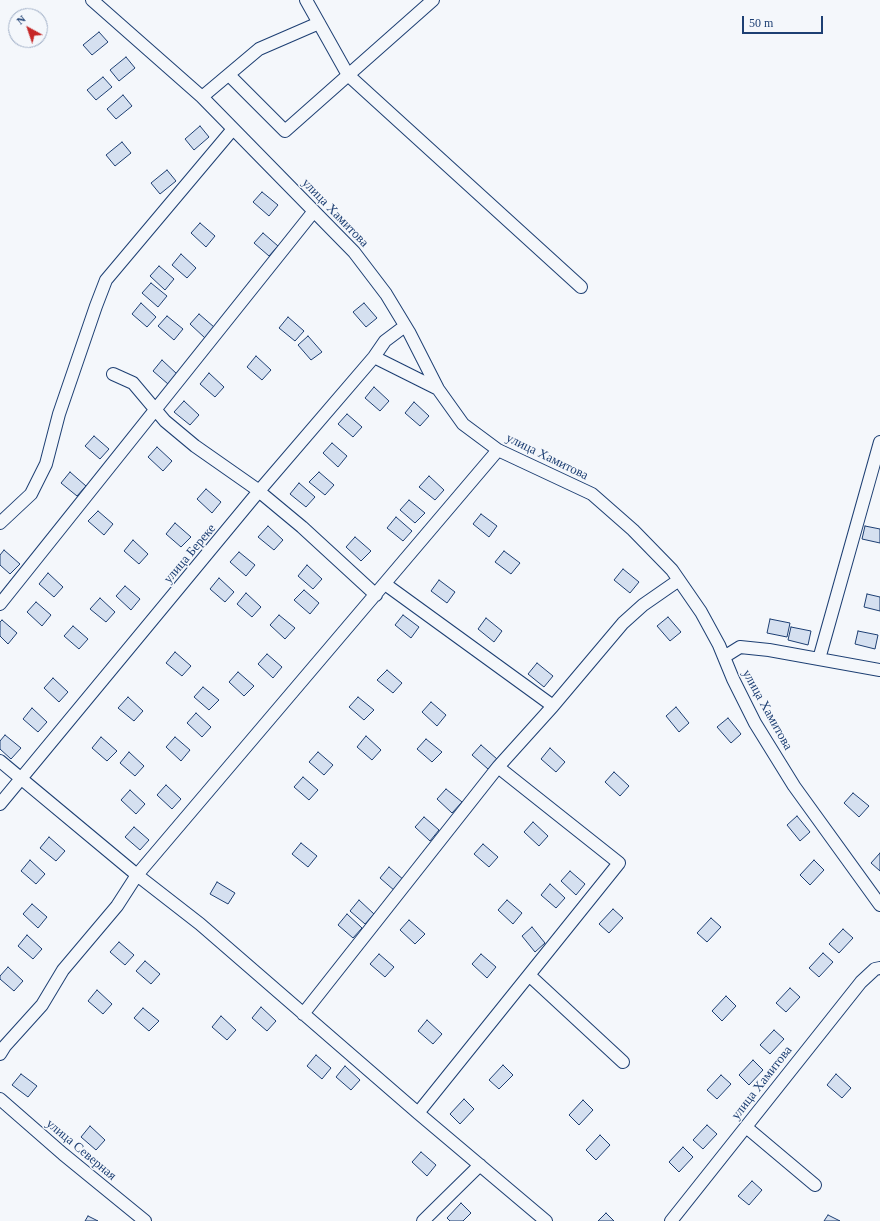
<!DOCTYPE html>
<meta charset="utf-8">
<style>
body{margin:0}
#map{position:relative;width:880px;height:1221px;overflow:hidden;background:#f4f7fb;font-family:"Times New Roman",serif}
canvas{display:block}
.north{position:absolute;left:8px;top:8px;width:40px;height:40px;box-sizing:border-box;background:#f4f7fb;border:1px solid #9eadc5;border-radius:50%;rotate:320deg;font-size:11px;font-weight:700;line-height:16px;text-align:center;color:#1d3f73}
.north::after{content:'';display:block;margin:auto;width:14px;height:18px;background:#c62828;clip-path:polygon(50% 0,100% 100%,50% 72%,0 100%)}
.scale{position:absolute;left:742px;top:16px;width:81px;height:18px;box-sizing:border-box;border:2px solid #1d3f73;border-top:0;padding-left:5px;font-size:12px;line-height:14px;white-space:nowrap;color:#1d3f73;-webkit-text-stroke:3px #f4f7fb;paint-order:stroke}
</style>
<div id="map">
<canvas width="880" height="1221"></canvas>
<div class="north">N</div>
<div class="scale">50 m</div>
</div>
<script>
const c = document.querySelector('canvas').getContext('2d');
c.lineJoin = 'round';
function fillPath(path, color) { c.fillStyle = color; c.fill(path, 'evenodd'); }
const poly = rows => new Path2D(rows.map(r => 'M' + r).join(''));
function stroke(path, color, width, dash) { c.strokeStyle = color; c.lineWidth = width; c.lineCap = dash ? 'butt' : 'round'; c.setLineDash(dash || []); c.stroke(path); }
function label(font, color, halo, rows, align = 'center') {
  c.font = font + ' "Times New Roman",serif'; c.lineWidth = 3; c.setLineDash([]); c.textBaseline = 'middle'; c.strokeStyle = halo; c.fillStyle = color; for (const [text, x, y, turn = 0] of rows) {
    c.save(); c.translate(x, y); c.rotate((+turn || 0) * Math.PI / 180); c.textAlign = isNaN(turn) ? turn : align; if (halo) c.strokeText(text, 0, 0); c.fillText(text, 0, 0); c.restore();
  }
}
const building = poly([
 [99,32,108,42,92,55,83,45,99,32],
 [126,57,135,68,119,81,110,70,126,57],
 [103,77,112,87,96,100,87,90,103,77],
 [123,95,132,106,116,119,107,109,123,95],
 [200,126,209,137,194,150,185,139,200,126],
 [122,142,131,153,115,166,106,155,122,142],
 [167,170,176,181,160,194,151,183,167,170],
 [262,192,278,205,269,216,253,202,262,192],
 [200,223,215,236,206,247,191,233,200,223],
 [263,233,278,246,269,256,254,243,263,233],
 [181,254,196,268,187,278,172,265,181,254],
 [159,266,174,279,165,290,150,276,159,266],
 [151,283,167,296,158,307,142,293,151,283],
 [141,303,156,317,147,327,132,314,141,303],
 [364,303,377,318,366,327,353,312,364,303],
 [199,314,214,327,205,338,190,324,199,314],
 [167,316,183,329,174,340,158,326,167,316],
 [288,317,304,331,295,341,279,328,288,317],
 [308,336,322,352,311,360,298,345,308,336],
 [256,356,271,370,262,380,247,367,256,356],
 [162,360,177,374,168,384,153,371,162,360],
 [209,373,224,387,215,397,200,384,209,373],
 [374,387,389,401,380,411,365,398,374,387],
 [184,401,199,415,190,425,174,412,184,401],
 [414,402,429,416,420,426,405,413,414,402],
 [347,414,362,427,353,437,338,424,347,414],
 [94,436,109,449,100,459,85,446,94,436],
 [332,443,347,456,338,467,323,453,332,443],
 [157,447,172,461,163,471,148,457,157,447],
 [70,472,86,486,77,496,61,483,70,472],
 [319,472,334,485,325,495,309,482,319,472],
 [429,476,444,490,435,500,419,487,429,476],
 [299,483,315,497,306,507,290,494,299,483],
 [206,489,221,502,212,513,197,499,206,489],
 [409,500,425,513,415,523,400,510,409,500],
 [98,511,113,524,104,535,88,521,98,511],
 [481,514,497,526,489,537,473,524,481,514],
 [396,517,412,531,403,541,387,528,396,517],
 [175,523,191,537,181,547,166,534,175,523],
 [268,526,283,540,274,550,258,537,268,526],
 [865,526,880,529,880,543,862,539,865,526],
 [355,537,371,551,361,561,346,547,355,537],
 [133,540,148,554,139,564,124,551,133,540],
 [4,550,20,564,10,574,0,565,0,555,4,550],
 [504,551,520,563,511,574,495,562,504,551],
 [239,552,255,565,246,576,230,562,239,552],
 [307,565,322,579,313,589,298,576,307,565],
 [623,569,639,582,630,593,614,580,623,569],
 [48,573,63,587,54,597,39,584,48,573],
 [219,578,234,592,225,602,210,589,219,578],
 [439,580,455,592,447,603,431,591,439,580],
 [125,586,140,599,131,610,116,596,125,586],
 [304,590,319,603,310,614,294,600,304,590],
 [246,593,261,607,252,617,237,604,246,593],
 [867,594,880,597,880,611,864,607,867,594],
 [100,598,115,612,106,622,90,609,100,598],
 [36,602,51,615,42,626,27,612,36,602],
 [279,615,295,628,285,639,270,625,279,615],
 [403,615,419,627,411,638,395,625,403,615],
 [668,617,681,632,670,641,657,626,668,617],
 [486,618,502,631,494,642,478,629,486,618],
 [770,619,790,623,787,637,767,633,770,619],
 [2,620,17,633,8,644,0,636,0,622,2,620],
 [73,626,88,639,79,649,64,636,73,626],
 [791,627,811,631,808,645,788,640,791,627],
 [858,631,878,635,875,649,855,644,858,631],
 [175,652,191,666,182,676,166,663,175,652],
 [267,654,282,667,273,678,258,664,267,654],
 [537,663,553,676,544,687,528,674,537,663],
 [387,670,402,683,393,693,377,680,387,670],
 [238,672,254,686,244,696,229,682,238,672],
 [53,678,68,692,59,702,44,688,53,678],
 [203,687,219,700,209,710,194,697,203,687],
 [128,697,143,711,134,721,118,708,128,697],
 [358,697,374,710,364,720,349,707,358,697],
 [431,702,446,715,437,726,422,712,431,702],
 [676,707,689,723,679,732,666,716,676,707],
 [32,708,47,722,38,732,23,719,32,708],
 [196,713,211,727,202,737,187,723,196,713],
 [728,718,741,734,731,743,717,727,728,718],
 [5,735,21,748,11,759,0,749,0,741,5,735],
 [366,736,381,750,372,760,357,747,366,736],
 [101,737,117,751,107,761,92,748,101,737],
 [175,737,190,750,181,761,166,747,175,737],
 [426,739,442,752,432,762,417,749,426,739],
 [481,745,497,759,488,769,472,755,481,745],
 [550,748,565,762,556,772,541,759,550,748],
 [129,752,144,766,135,776,120,763,129,752],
 [318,752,333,765,324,775,309,762,318,752],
 [614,772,629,786,620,796,605,782,614,772],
 [303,777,318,790,309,800,294,787,303,777],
 [166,785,181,799,172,809,157,795,166,785],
 [446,789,462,802,452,813,437,799,446,789],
 [130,790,145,804,136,814,121,800,130,790],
 [853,793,869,806,859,817,844,803,853,793],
 [797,816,810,832,800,841,787,825,797,816],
 [424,817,439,830,430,841,415,827,424,817],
 [533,822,548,836,539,846,524,832,533,822],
 [134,827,149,840,140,850,125,837,134,827],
 [49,837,65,851,56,861,40,848,49,837],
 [301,843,317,856,308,867,292,854,301,843],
 [483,844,498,857,489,867,474,854,483,844],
 [880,853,880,871,871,863,880,853],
 [30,860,45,874,36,884,21,871,30,860],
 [814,860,824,870,810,885,800,875,814,860],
 [389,867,405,881,395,891,380,878,389,867],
 [570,871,585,884,576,895,561,881,570,871],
 [217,882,235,893,228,904,210,894,217,882],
 [550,884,565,898,556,908,541,895,550,884],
 [359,900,374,914,365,924,350,911,359,900],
 [507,900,522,913,513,924,498,910,507,900],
 [32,904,47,917,38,928,23,914,32,904],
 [613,909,623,918,609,933,599,924,613,909],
 [347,914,362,928,353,938,338,925,347,914],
 [711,918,721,927,707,942,697,933,711,918],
 [409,920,425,934,415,944,400,930,409,920],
 [532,927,545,943,535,952,522,936,532,927],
 [843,929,853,938,839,953,829,944,843,929],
 [27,935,42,949,33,959,18,946,27,935],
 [119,942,134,955,125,965,110,952,119,942],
 [823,953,833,962,819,977,809,968,823,953],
 [379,954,394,967,385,977,370,964,379,954],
 [481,954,496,967,487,978,472,964,481,954],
 [145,961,160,974,151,984,136,971,145,961],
 [8,967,23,981,14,991,0,979,0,976,8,967],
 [790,988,800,997,786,1012,776,1003,790,988],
 [97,990,112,1004,103,1014,88,1001,97,990],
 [726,996,736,1006,722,1021,712,1011,726,996],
 [261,1007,276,1021,267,1031,252,1018,261,1007],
 [143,1008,159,1021,149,1031,134,1018,143,1008],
 [221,1016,236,1030,227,1040,212,1027,221,1016],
 [427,1020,442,1034,433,1044,418,1031,427,1020],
 [774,1030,784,1039,770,1054,760,1045,774,1030],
 [316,1055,331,1068,322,1079,307,1066,316,1055],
 [753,1060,763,1070,749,1085,739,1075,753,1060],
 [503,1065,513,1075,499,1089,489,1080,503,1065],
 [345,1066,360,1080,351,1090,336,1077,345,1066],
 [21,1074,37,1086,28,1097,12,1085,21,1074],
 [836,1074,851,1088,842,1098,827,1085,836,1074],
 [721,1075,731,1084,717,1099,707,1090,721,1075],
 [464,1099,474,1109,460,1124,450,1114,464,1099],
 [583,1100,593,1110,579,1125,569,1115,583,1100],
 [707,1125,717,1134,703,1149,693,1140,707,1125],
 [90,1126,105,1140,96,1150,81,1137,90,1126],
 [600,1135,610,1145,596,1160,586,1150,600,1135],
 [683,1147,693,1157,679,1172,669,1162,683,1147],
 [421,1152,436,1165,427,1176,412,1162,421,1152],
 [752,1181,762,1190,749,1205,738,1196,752,1181],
 [461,1203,471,1213,463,1221,450,1221,447,1218,461,1203],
 [606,1213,614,1221,598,1221,606,1213],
 [828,1215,840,1221,824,1221,828,1215],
 [88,1216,98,1221,85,1221,88,1216]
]);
fillPath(building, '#d5e0f0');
stroke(building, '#1d3f73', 1);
const minor = poly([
 [92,0,202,97,354,252,386,294,409,332,438,389,463,424,498,450,592,494,633,530,672,570,701,612,719,645,733,679,755,723,794,786,880,905],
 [306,0,348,75,581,287],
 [229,75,285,131,433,0],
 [202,97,259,49,319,23],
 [374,357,438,389],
 [113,374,133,383,165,421,195,446,255,488,302,527,376,595],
 [498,450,137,875,200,924,418,1113,546,1221],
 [0,523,31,494,46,464,59,414,96,306,106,280,233,129],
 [385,584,553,706,623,623,643,605,679,580],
 [0,604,314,211],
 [724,657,740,647,769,650,880,670],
 [819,659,880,442],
 [0,761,137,875,117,906,63,970,42,1005,5,1046,0,1054],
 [498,767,553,706],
 [0,804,259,491,374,357,385,341,405,326],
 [529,975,623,1062],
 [303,1014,498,767,619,863,418,1113],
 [0,1099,63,1154,145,1221],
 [746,1127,815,1185],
 [423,1221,480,1165],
 [671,1221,861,982,875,969,880,968]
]);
stroke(minor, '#1d3f73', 14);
stroke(minor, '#f4f7fb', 12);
label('13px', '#1d3f73', '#f4f7fb', [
 ["улица Хамитова",335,213,46],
 ["улица Хамитова",547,457,26],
 ["улица Береке",190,554,-50],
 ["улица Хамитова",767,710,61],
 ["улица Хамитова",762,1083,-52],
 ["улица Северная",81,1150,40]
]);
</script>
